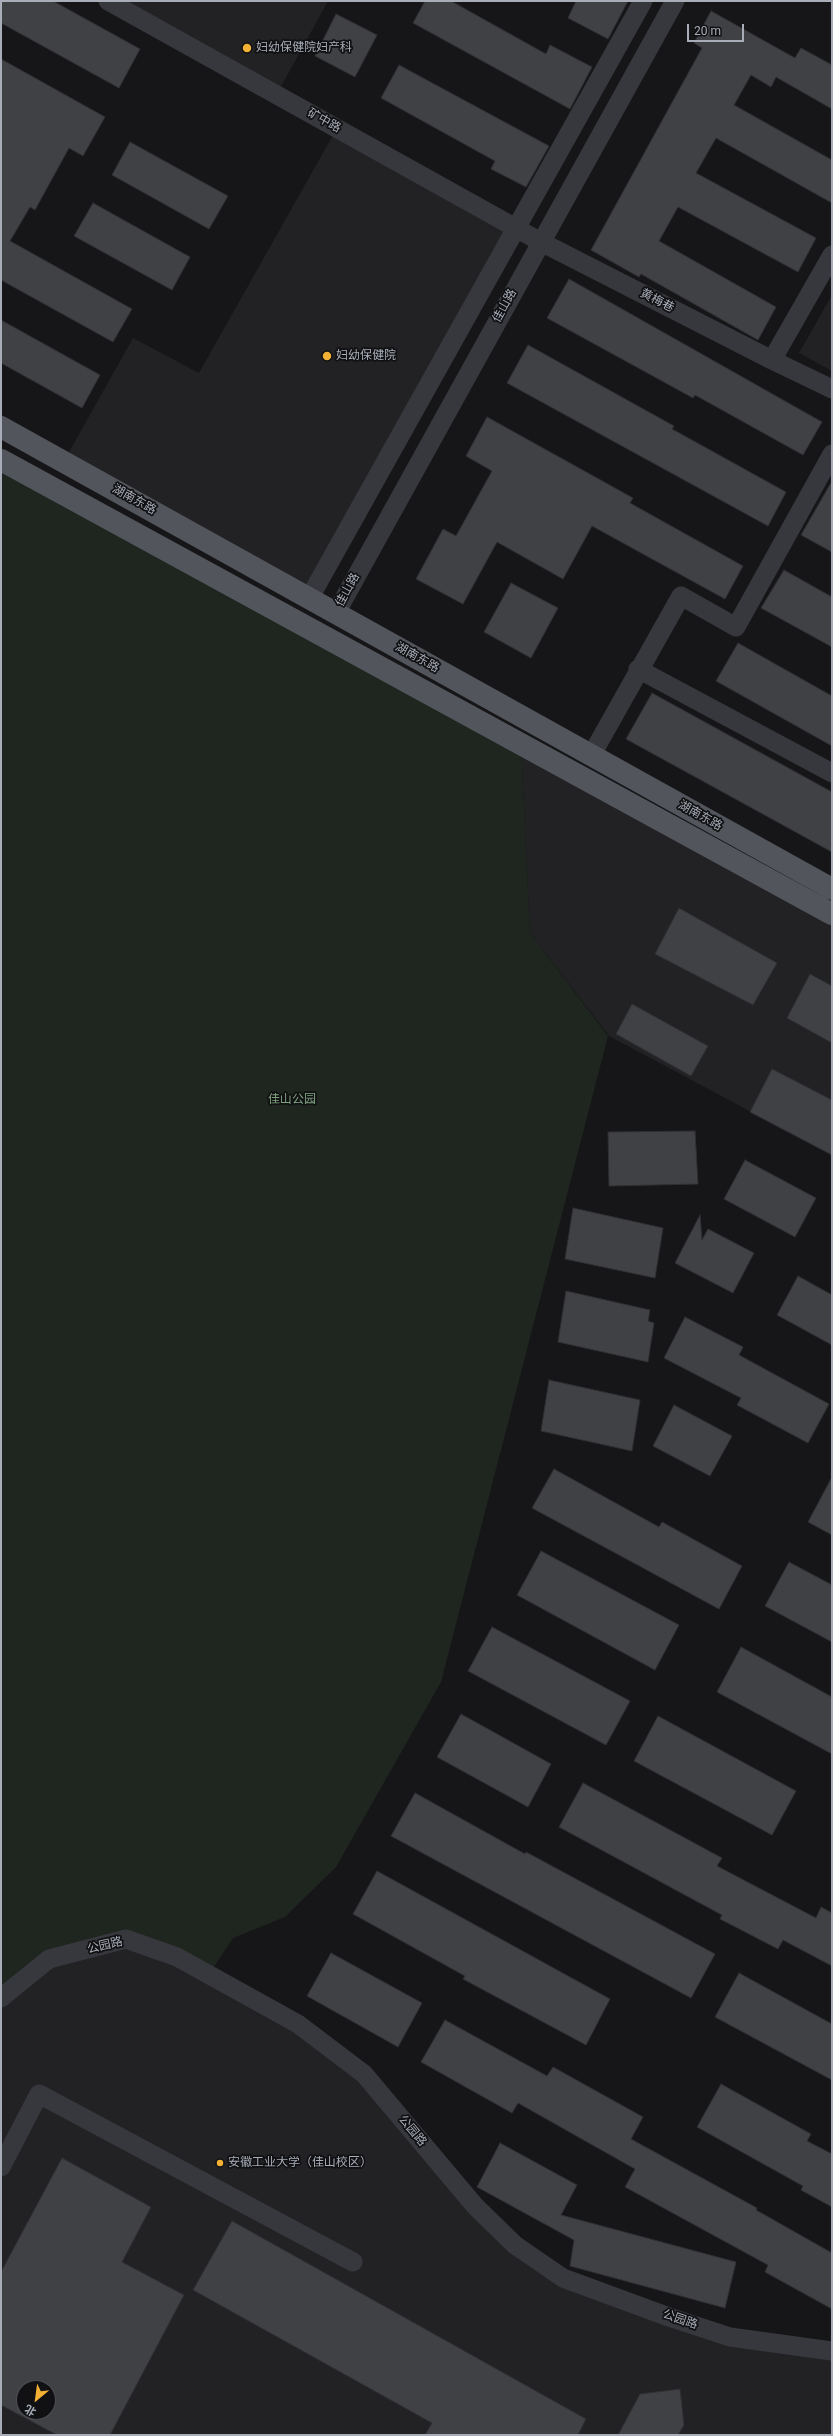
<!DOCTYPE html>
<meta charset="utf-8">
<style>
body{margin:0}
#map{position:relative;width:833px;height:2436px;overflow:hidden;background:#161618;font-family:Roboto,"Noto Sans SC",sans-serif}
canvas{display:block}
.frame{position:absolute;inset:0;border:2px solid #a8adb8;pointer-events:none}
.north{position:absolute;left:16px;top:2380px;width:40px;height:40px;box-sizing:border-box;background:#111113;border:1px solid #4d4f55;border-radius:50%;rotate:209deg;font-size:11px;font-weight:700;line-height:16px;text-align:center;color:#a8adb8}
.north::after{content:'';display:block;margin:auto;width:14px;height:18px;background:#f2b134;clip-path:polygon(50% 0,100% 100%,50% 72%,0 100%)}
.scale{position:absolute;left:687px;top:24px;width:57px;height:18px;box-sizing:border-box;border:2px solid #a8adb8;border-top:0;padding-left:5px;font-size:12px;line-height:14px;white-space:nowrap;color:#a8adb8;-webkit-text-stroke:3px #111113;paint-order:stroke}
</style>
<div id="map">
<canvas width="833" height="2436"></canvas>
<div class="frame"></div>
<div class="north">北</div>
<div class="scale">20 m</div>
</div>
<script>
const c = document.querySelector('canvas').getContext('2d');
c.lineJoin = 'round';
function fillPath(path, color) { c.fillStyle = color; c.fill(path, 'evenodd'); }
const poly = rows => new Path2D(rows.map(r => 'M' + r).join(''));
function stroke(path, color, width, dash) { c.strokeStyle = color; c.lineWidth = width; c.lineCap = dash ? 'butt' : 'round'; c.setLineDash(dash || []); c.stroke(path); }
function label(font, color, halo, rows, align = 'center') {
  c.font = font + ' Roboto,"Noto Sans SC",sans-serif'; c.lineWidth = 3.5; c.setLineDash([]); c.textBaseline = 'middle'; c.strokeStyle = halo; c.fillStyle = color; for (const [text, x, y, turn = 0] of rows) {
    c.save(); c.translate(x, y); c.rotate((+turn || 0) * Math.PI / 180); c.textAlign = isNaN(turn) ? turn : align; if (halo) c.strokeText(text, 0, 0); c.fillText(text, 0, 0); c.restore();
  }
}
fillPath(poly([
 [108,1,328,1,277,94],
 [337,128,518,227,310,597,64,461,133,338,199,373],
 [832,295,832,371,799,353],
 [521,745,832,914,832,1155,609,1036,530,933],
 [126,1939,177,1957,364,2074,515,2245,654,2311,832,2351,832,2435,1,2435,1,1998,49,1959],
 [24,2388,48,2388,48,2412,24,2412]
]), '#222225');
fillPath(poly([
 [1,460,521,745,530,933,608,1036,441,1682,336,1867,285,1917,233,1938,209,1974,126,1939,49,1958,1,1997]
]), '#1e261f');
const building = poly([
 [1,1,53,1,140,49,119,88,1,23,1,1],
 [425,1,451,1,546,54,550,45,592,67,570,109,413,23,425,1],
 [576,1,628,1,608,39,568,18,576,1],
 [711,11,795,58,801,48,832,65,832,109,776,77,771,87,751,75,734,105,832,160,832,203,716,138,696,173,816,238,798,272,678,207,659,241,776,307,758,340,641,274,639,277,591,250,702,48,694,43,711,11],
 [336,14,377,35,355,77,315,56,336,14],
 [1,59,105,117,83,156,69,148,35,210,30,207,10,241,132,309,113,342,1,280,1,59],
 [399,65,549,146,526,187,491,169,495,161,381,98,399,65],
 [130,142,228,196,209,229,112,175,130,142],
 [93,203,190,257,172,290,74,236,93,203],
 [569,279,822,422,803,455,695,395,693,398,547,318,569,279],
 [1,320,100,375,82,408,1,363,1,320],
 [528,345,674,426,672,429,786,492,768,526,507,383,528,345],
 [487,417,633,498,630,503,743,566,725,599,592,526,563,579,497,542,463,604,416,579,443,529,456,536,492,471,466,456,487,417],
 [832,481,832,552,801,535,832,481],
 [784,570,832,597,832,647,761,608,784,570],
 [511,583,558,608,531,658,484,632,511,583],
 [738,643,832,696,832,746,716,681,738,643],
 [652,693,832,792,832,852,626,739,652,693],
 [679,908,777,963,753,1005,655,954,679,908],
 [810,974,832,986,832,1043,787,1018,810,974],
 [632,1004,708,1046,691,1076,616,1034,632,1004],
 [772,1069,832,1100,832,1155,750,1112,772,1069],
 [695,1131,698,1184,609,1186,608,1132,695,1131],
 [745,1160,816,1198,795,1237,724,1199,745,1160],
 [573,1208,663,1228,655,1278,565,1259,573,1208],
 [700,1215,702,1240,708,1229,754,1253,733,1293,675,1263,700,1215],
 [798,1276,832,1295,832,1345,777,1315,798,1276],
 [566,1291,650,1310,648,1321,654,1323,648,1362,558,1342,566,1291],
 [685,1317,743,1347,739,1355,829,1404,808,1443,737,1405,741,1398,664,1358,685,1317],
 [549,1380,640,1400,632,1451,541,1431,549,1380],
 [674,1405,732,1436,710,1476,653,1446,674,1405],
 [554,1469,659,1527,662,1522,742,1566,719,1609,532,1508,554,1469],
 [832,1477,832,1535,808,1522,832,1477],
 [541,1551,679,1625,655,1670,517,1595,541,1551],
 [789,1562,832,1585,832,1642,765,1606,789,1562],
 [492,1627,630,1701,606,1745,468,1671,492,1627],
 [741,1647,832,1697,832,1754,717,1692,741,1647],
 [461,1714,551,1764,528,1807,437,1757,461,1714],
 [658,1716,796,1791,772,1835,634,1761,658,1716],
 [583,1783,722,1858,717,1866,816,1918,821,1907,832,1913,832,1966,783,1940,778,1949,720,1919,722,1915,559,1827,583,1783],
 [415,1793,525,1854,526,1852,715,1954,691,1998,391,1836,415,1793],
 [377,1871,610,1999,586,2045,463,1979,465,1976,353,1914,377,1871],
 [331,1953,422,2003,398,2047,307,1996,331,1953],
 [739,1973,832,2024,832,2080,715,2017,739,1973],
 [445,2020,547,2076,553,2067,643,2117,631,2139,757,2208,756,2210,832,2253,832,2309,765,2272,768,2265,625,2187,635,2169,518,2103,512,2113,421,2062,445,2020],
 [721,2084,811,2134,807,2141,832,2154,832,2207,801,2190,803,2186,697,2127,721,2084],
 [500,2143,577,2185,561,2215,736,2262,725,2308,570,2266,574,2240,477,2187,500,2143],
 [62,2158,151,2207,122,2262,184,2295,110,2435,57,2435,1,2405,1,2272,62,2158],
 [24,2388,48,2388,48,2412,24,2412,24,2388],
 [232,2221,586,2419,578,2435,425,2435,432,2423,193,2290,232,2221],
 [680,2389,684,2425,678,2435,618,2435,640,2394,680,2389]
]);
fillPath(building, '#404145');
stroke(building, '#303034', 1);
stroke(poly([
 [108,1,541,242,772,360],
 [832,255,772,360,832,389],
 [310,597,643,1],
 [336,613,675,1],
 [638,669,832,773],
 [591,756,681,596,736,627,832,454],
 [1,1998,49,1959,126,1939,177,1957,298,2024,364,2074,475,2206,515,2245,563,2278,669,2317,730,2337,832,2351],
 [1,2167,39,2094,353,2262]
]), '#37383d', 19);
stroke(poly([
 [1,427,832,889],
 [1,460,832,914]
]), '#53555c', 22);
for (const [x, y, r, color] of [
 [247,48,5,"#f2b134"],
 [327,356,5,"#f2b134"],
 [220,2163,4,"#f2b134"]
]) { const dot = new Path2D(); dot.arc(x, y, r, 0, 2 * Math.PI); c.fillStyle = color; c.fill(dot); stroke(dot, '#111113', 1.5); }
label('12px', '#a8adb8', '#111113', [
 ["妇幼保健院妇产科",256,48],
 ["妇幼保健院",336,356],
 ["安徽工业大学（佳山校区）",228,2163]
], 'left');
label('12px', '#a8adb8', '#111113', [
 ["矿中路",324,121,29],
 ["黄梅巷",657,301,27],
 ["佳山路",505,306,-61],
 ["湖南东路",134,500,29],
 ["佳山路",348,590,-61],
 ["湖南东路",417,658,29],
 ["湖南东路",700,816,29],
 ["公园路",105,1946,-13],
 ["公园路",412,2131,50],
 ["公园路",680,2320,19]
]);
label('12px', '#7fa381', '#111113', [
 ["佳山公园",292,1100]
]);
</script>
